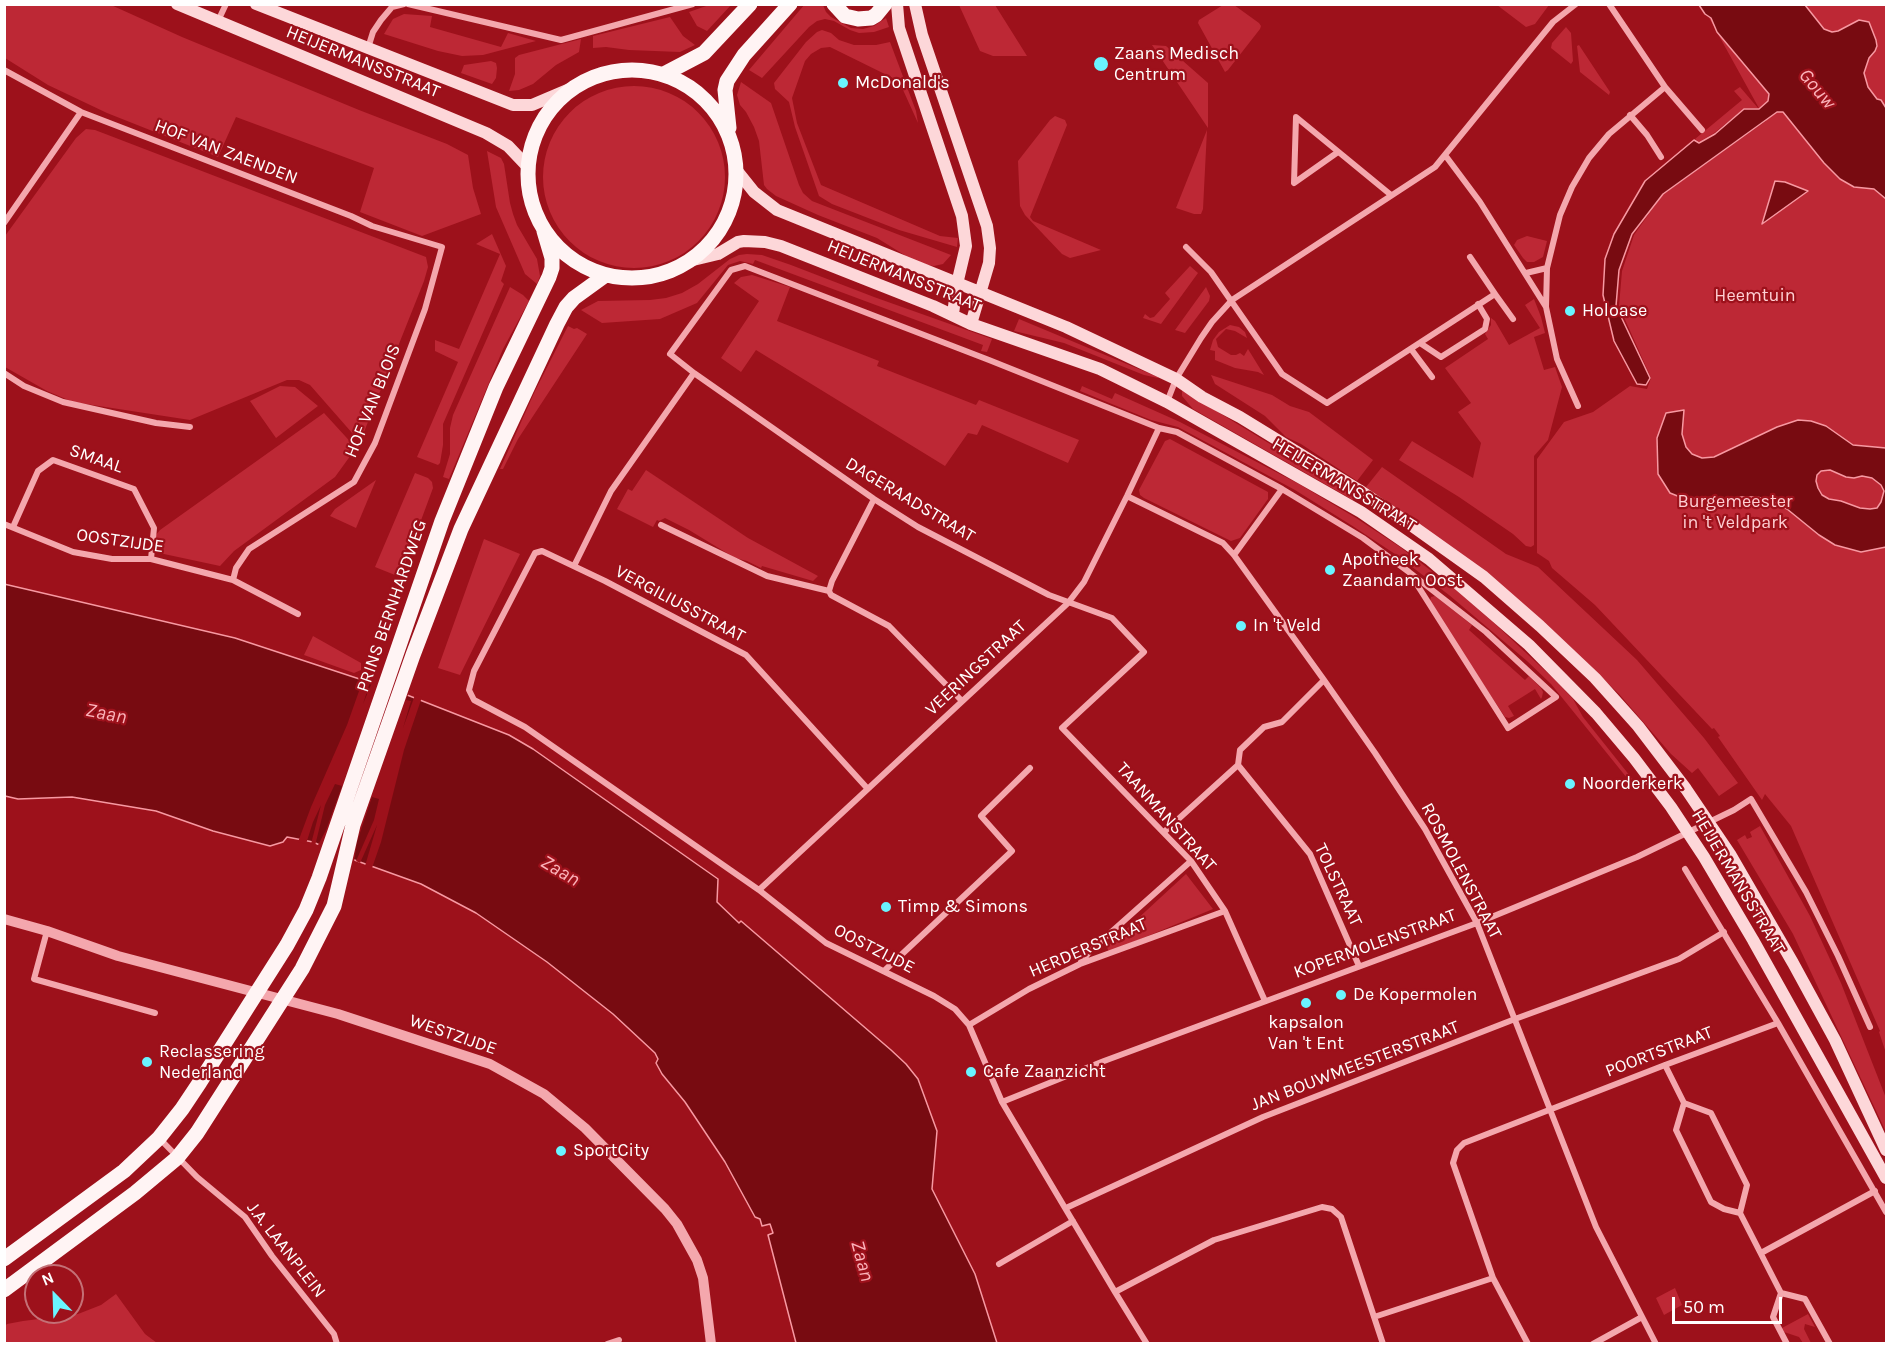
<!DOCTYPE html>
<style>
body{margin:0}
#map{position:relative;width:1891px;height:1348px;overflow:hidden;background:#9d111b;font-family:Karla,sans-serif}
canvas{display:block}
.frame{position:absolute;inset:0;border:6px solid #fff;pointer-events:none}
.north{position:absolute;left:24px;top:1264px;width:60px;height:60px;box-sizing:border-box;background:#9d111b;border:2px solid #c47076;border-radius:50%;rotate:337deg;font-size:16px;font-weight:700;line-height:24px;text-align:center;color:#fff}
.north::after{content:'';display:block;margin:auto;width:21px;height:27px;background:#6af4ff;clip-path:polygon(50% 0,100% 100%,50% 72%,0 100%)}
.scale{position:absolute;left:1672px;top:1297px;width:110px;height:27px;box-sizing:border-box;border:3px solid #fff;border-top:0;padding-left:8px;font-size:18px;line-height:21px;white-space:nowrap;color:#fff;-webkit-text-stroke:4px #9d111b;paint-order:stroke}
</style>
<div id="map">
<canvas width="1891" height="1348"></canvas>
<div class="frame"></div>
<div class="north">N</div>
<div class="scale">50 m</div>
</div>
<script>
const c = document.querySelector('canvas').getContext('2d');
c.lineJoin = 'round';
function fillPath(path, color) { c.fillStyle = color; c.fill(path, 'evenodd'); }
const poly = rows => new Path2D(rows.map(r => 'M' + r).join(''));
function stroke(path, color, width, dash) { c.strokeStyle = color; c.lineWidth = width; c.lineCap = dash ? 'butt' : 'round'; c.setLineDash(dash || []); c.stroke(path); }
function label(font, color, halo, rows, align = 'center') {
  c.font = font + ' Karla,sans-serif'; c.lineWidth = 4.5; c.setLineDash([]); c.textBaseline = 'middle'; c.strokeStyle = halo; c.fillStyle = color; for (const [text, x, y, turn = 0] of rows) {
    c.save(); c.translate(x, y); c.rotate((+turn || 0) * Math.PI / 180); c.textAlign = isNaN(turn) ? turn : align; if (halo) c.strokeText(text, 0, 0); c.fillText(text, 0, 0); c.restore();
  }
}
fillPath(poly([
 [712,4,731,5,707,31,697,26,689,12],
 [805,4,823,5,826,12,831,17,851,28,863,29,874,26,886,18,889,27,874,32,859,33,850,30,834,21,825,19,817,21,809,27,762,78,749,70],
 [4,5,111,5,182,37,359,110,447,144,468,155,473,188,481,214,422,236,360,212,374,168,236,117,218,157,107,113,48,85,5,58],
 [959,5,995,5,1027,56,993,56,980,51],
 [1223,5,1234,5,1259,23,1261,26,1260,29,1228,70,1225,72,1198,23,1199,20],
 [1549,5,1535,24,1526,27,1497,5],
 [1702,5,1886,5,1886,1053,1879,1032,1880,1031,1791,826,1765,794,1762,800,1718,737,1720,736,1714,728,1712,729,1595,605,1552,568,1549,561,1537,553,1537,459,1564,422,1593,412,1630,386,1647,389,1651,378,1619,306,1622,271,1634,235,1663,194,1766,121],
 [404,14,432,16,430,27,501,47,508,33,536,41,483,55,462,56,438,51,384,34,393,19],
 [670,17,683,36,695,45,680,52,629,50,606,47,593,48,593,36],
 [1566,27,1571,33,1573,61,1571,64,1551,48,1552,43],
 [822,30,831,33,839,40,854,45,876,45,890,42,916,111,918,123,899,81,830,47,821,48,811,54,805,61,792,98,797,123,821,185,940,236,958,238,957,247,899,230,832,204,819,196,795,127,789,102,775,89,774,83,806,42,817,32],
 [581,39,579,52,556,65,533,84,519,90,509,91,515,74,515,58,519,55],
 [1152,45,1166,46,1208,83,1208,128],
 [1579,45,1610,92,1609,95,1580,72,1577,46],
 [491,61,496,63,497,68,496,78,492,84,461,73,464,65],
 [741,82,771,103,799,185,803,193,812,201,951,255,943,264,934,266,919,264,877,238,818,215,776,196,767,189,764,185,759,141,754,127,746,112,740,105,737,95],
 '543 177a91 91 0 1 1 182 0a91 91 0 1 1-182 0Z',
 [1740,87,1758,108,1745,108,1714,133,1699,142,1695,139,1742,100,1734,91],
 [1055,116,1065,120,1067,125,1030,217,1033,221,1101,250,1070,258,1062,254,1025,215,1020,206,1018,161,1050,120],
 [86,129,95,130,426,257,428,267,424,281,360,442,310,385,299,380,287,380,190,420,73,402,47,391,5,367,5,236,76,138],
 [1207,130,1203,209,1201,214,1194,214,1176,208],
 [487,151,501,158,504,164,510,203,513,214,517,225,537,259,540,276,537,284,525,274,496,207],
 [492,234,506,266,501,281,504,284,443,424,443,445,440,463,438,465,417,457,458,362,435,351,435,340,459,349,500,254,476,244],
 [1527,236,1547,241,1543,257,1534,262,1527,262,1523,258,1514,245,1517,240],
 [747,254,762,255,791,265,874,297,992,339,987,352,981,351,983,345,755,260,753,264,740,261,728,265,697,303,660,319,602,323,581,310,598,301,650,300,666,298,682,293,698,284,730,259,739,255],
 [1190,266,1198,273,1161,324,1143,318,1145,314,1150,318,1154,317,1170,299,1165,293],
 [752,275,790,287,777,321,879,361,877,366,976,405,979,400,1079,440,1068,463,982,425,977,435,968,433,945,466,756,350,741,372,721,358,759,301,734,283,741,277],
 [510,287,523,295,529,301,503,349,449,479,443,477,450,454,450,428,453,415],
 [1206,287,1210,296,1209,301,1185,333,1175,330],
 [1534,299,1541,317,1545,333,1534,337,1544,370,1555,367,1562,387,1548,440,1534,456,1534,545,1531,547,1526,546,1513,534,1459,497,1399,460,1412,441,1473,478,1481,443,1458,412,1471,403,1445,368,1488,339,1485,334,1491,325,1491,318,1495,321,1509,345,1540,328,1525,305],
 [1019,319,1158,377,1158,378,1144,375,1064,343,1014,331],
 [1230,325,1239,327,1245,332,1247,338,1235,331,1226,329,1216,339,1218,347,1231,355,1236,355,1240,353,1244,356,1248,349,1264,375,1258,372,1235,368,1215,360,1215,351,1210,350,1213,340,1219,332],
 [568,326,574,329,577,328,587,334,518,439,503,469,500,469,535,391],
 [1211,375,1272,395,1290,406,1309,412,1373,460,1357,481,1301,444,1286,437,1265,416,1215,384],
 [280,386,295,387,318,406,276,438,250,401],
 [1082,386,1112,399,1115,393,1180,422,1299,484,1356,518,1400,547,1455,589,1494,623,1555,680,1573,699,1583,717,1634,781,1631,783,1551,684,1527,661,1449,595,1395,554,1351,525,1295,490,1178,427,1151,420,1080,391],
 [1182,390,1355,496,1353,500,1193,409,1182,396],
 [324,413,356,448,335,477,234,551,220,566,164,554,156,551,153,542,155,536,160,530],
 [1170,439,1268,492,1268,499,1240,538,1231,541,1144,498,1140,495,1139,490,1165,441],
 [1382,467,1506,554,1538,567,1637,660,1704,738,1738,783,1719,796,1698,768,1692,773,1671,754,1619,694,1568,645,1482,571,1366,487],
 [646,470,748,538,818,576,813,581,762,566,761,568,747,561,735,558,689,530,665,518,659,521,657,520,653,527,617,509,628,489,632,491],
 [415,473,428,478,432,482,433,488,400,577,375,567],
 [376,480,356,528,330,516,335,509],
 [484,539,520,554,460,675,438,668],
 [1435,596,1472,625,1469,630,1525,680,1529,676,1541,688,1543,692,1542,697,1541,699,1535,689,1508,706,1514,716,1509,718,1505,717,1438,616,1430,601,1431,597],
 [313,636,361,663,361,670,354,673,304,655],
 [1760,826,1810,916,1841,983,1886,1098,1886,1132,1793,934,1737,840,1745,835,1747,839,1752,837,1750,832],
 [1186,874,1213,909,1109,952,1107,947],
 [1675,1288,1682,1305,1664,1315,1656,1298],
 [116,1294,145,1334,157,1343,5,1343,5,1326,7,1324,23,1321,78,1314,101,1305],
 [1808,1314,1815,1327,1805,1324,1804,1329,1811,1343,1803,1343,1799,1337,1784,1332,1782,1328]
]), '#bd2835');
const water = poly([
 [1699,5,1805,5,1824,29,1832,32,1838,31,1859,20,1869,22,1876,40,1877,46,1875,51,1869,58,1864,73,1868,87,1877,99,1881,100,1886,108,1886,199,1874,189,1854,187,1840,179,1824,163,1783,112,1777,112,1663,194,1632,234,1619,270,1616,306,1650,378,1646,385,1637,384,1614,341,1603,295,1605,259,1614,234,1645,181,1694,140,1699,143,1715,134,1744,109,1759,109,1768,101,1769,94,1717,32,1711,18,1705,14,1699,5],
 [1775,181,1785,182,1808,191,1762,224,1775,181],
 [1684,410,1682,434,1686,447,1692,454,1702,458,1714,457,1777,427,1798,420,1811,421,1826,426,1853,445,1886,448,1886,547,1861,552,1835,545,1819,535,1787,509,1772,501,1757,497,1741,497,1718,501,1680,497,1670,493,1658,474,1657,438,1666,413,1684,410],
 [1830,470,1846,477,1854,478,1862,476,1872,478,1881,485,1884,491,1881,502,1877,508,1870,509,1860,508,1841,501,1829,499,1822,495,1818,488,1816,481,1817,475,1821,471,1830,470],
 [4,584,235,638,402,693,509,735,533,749,718,879,717,902,739,923,741,921,891,1050,906,1064,918,1079,937,1131,932,1189,975,1274,997,1343,796,1343,768,1235,773,1233,770,1224,762,1226,760,1219,755,1217,725,1162,685,1102,662,1074,656,1063,658,1059,655,1053,613,1014,547,962,476,913,421,884,346,857,313,842,287,837,283,842,270,846,213,831,156,811,72,797,18,799,5,796,4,584]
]);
fillPath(water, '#780b11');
stroke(water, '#f799a2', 1.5);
fillPath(poly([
 [364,677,371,679,363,704,373,680,409,692,406,700,411,701,403,728,415,695,422,697,404,750,381,842,372,868,365,866,377,825,360,863,356,861,374,820,379,799,372,797,357,842,354,862,317,847,326,830,342,786,335,784,325,805,315,846,311,844,321,805,313,822,306,844,298,842,311,807,347,725]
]), '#9d111b');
stroke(poly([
 [408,4,561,40,693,4],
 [1609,4,1665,87,1702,130],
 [218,21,226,4],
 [368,48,373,32,381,20,392,7,404,4],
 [4,70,81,112,351,216,372,226,442,247,425,309,375,443,354,482,249,549,236,568,233,580],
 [1630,115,1647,135,1661,157],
 [1338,152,1294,183,1296,117,1391,195],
 [1445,155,1480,202,1546,307],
 [4,223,81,112],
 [1186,247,1211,272,1282,374,1327,403,1495,294,1470,257],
 [1526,273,1547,268],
 [1495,294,1513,319],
 [1420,343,1441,357,1485,329,1487,319,1478,304],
 [1411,349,1432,377],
 [4,373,24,386,63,402,156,423,190,427],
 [1167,402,1176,379,1201,338,1212,322,1232,300,1435,167,1553,22,1576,4],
 [1578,406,1557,359,1546,307,1547,268,1560,215,1572,187,1589,158,1609,134,1665,87],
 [1127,496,1223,543,1234,555,1324,680,1375,753,1425,829,1477,923,1596,1227,1656,1344],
 [874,499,832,581,829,591,831,595,889,626,962,701],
 [4,524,73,552,112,559,151,559,233,580,298,614],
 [661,525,767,576,829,591],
 [13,527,38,471,53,460,134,489,154,528,151,559],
 [1234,555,1282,489],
 [574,566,611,491,694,373],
 [1238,765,1310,854,1359,966],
 [867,788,746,655,605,581,542,551,535,553,474,671,469,690,474,700,525,727,759,890,826,943,934,996,955,1009,969,1025,1002,1102,1115,1292,1147,1344],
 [1164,832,1238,765,1240,750,1264,727,1282,722,1324,680],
 [1685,869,1778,1023,1886,1212],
 [759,890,1068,603,1084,582,1127,496,1159,428],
 [47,931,34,979,155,1013],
 [1081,962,1090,951,1191,861],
 [884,971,1012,851,981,816,1030,768],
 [1265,1001,1225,911,1191,861,1062,728,1144,652,1112,618,1049,595,918,527,874,499,694,373,670,354,731,270,745,266,989,360,1159,428,1177,432,1282,489,1363,538,1409,572,1486,632,1556,697,1508,728,1409,572],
 [969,1025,1029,989,1080,964,1225,911],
 [1665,1065,1684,1103,1676,1130,1711,1202,1724,1209,1740,1213],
 [1002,1102,1104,1061,1477,923,1637,857,1734,810,1751,799,1806,892,1838,956,1870,1027],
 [1684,1103,1711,1113,1747,1185,1740,1213,1781,1293,1773,1317,1787,1344],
 [160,1139,197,1177,245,1217,272,1256,334,1334,337,1344],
 [1066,1208,1263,1117,1515,1019,1679,959,1724,932],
 [1761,1253,1875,1191],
 [999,1264,1073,1221],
 [1115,1292,1214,1240,1322,1207,1332,1209,1341,1217,1383,1344],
 [1781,1293,1805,1299,1830,1344],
 [1374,1317,1493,1278],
 [607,1344,619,1340],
 [1528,1344,1493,1278,1453,1163,1457,1150,1464,1143,1665,1065,1778,1023],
 [1593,1344,1642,1317]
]), '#f4a7ad', 6);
stroke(poly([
 [4,919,47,931,118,956,338,1014,490,1064,544,1094,585,1128,665,1209,677,1224,697,1260,703,1278,711,1344]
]), '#f4a7ad', 10);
stroke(poly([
 [177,4,486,133,508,146,527,166],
 [256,4,513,105,532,105,572,88],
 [897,4,899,28,962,216,966,246,957,284,953,314],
 [915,4,922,35,987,226,990,248,989,263,971,324],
 [738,172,754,192,777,210,1066,327,1176,379,1202,397,1240,417,1359,490,1411,525,1484,577,1540,626,1595,678,1638,726,1686,789,1730,854,1793,963,1835,1040,1886,1150],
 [689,261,718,254,738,242,744,241,765,242,781,246,933,306,971,324,1100,369,1167,402,1361,512,1429,559,1529,645,1596,713,1634,758,1671,807,1704,857,1753,940,1886,1178]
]), '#fdd7d9', 12);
stroke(poly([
 [834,4,845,16,858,19,871,18,876,15,885,4],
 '528 174a104 104 0 1 1 208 0a104 104 0 1 1-208 0Z',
 [664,74,704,53,750,4],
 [729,128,725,90,727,81,744,55,790,4],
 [4,1259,124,1171,159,1138,182,1109,200,1082,287,945,306,910,319,878,442,521,496,387,549,277,552,268,552,258,544,231],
 [4,1290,135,1193,177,1158,197,1133,302,969,334,906,353,825,413,655,461,529,557,324,566,307,574,298,603,277]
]), '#fff4f4', 15);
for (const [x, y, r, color] of [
 [1101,64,8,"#6af4ff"],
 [843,83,6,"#6af4ff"],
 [1570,311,6,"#6af4ff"],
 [1330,570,6,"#6af4ff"],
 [1241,626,6,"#6af4ff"],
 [1570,784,6,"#6af4ff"],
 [886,907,6,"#6af4ff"],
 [1341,995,6,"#6af4ff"],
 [1306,1003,6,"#6af4ff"],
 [147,1062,6,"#6af4ff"],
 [971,1072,6,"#6af4ff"],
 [561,1151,6,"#6af4ff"]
]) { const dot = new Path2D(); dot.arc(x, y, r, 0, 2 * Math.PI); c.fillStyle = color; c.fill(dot); stroke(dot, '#9d111b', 2); }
label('18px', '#fff', '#9d111b', [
 ["Zaans Medisch",1114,54],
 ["Centrum",1114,75],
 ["McDonald's",855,83],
 ["Holoase",1582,311],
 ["Apotheek",1342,560],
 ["Zaandam Oost",1342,581],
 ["In 't Veld",1253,626],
 ["Noorderkerk",1582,784],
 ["Timp & Simons",898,907],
 ["De Kopermolen",1353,995],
 ["kapsalon",1306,1023,"center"],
 ["Van 't Ent",1306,1044,"center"],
 ["Reclassering",159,1052],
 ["Nederland",159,1073],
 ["Cafe Zaanzicht",983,1072],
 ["SportCity",573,1151]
], 'left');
label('18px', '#fff', '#9d111b', [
 ["HEIJERMANSSTRAAT",363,62,22],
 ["HOF VAN ZAENDEN",226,152,21],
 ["HEIJERMANSSTRAAT",904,276,22],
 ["HOF VAN BLOIS",373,401,-68],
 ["SMAAL",96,459,19],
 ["HEIJERMANSSTRAAT",1344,485,31],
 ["DAGERAADSTRAAT",910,500,31],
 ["OOSTZIJDE",120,541,8],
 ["VERGILIUSSTRAAT",680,604,28],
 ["PRINS BERNHARDWEG",392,606,-71],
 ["VEERINGSTRAAT",976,668,-43],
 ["TAANMANSTRAAT",1166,817,48],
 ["ROSMOLENSTRAAT",1461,871,62],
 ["HEIJERMANSSTRAAT",1738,882,59],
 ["TOLSTRAAT",1338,885,65],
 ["KOPERMOLENSTRAAT",1375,944,-20],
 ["HERDERSTRAAT",1088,948,-23],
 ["OOSTZIJDE",874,949,27],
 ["WESTZIJDE",453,1035,19],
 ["POORTSTRAAT",1659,1052,-21],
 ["JAN BOUWMEESTERSTRAAT",1355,1066,-21],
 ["J.A. LAANPLEIN",286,1250,52]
]);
label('18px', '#fecfd3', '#9d111b', [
 ["Heemtuin",1755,296],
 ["Burgemeester",1735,502],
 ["in 't Veldpark",1735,523]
]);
label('italic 20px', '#fbb3ba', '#9d111b', [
 ["Gouw",1817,89,50],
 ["Zaan",106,714,11],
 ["Zaan",560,871,31],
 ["Zaan",862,1261,75]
]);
</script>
